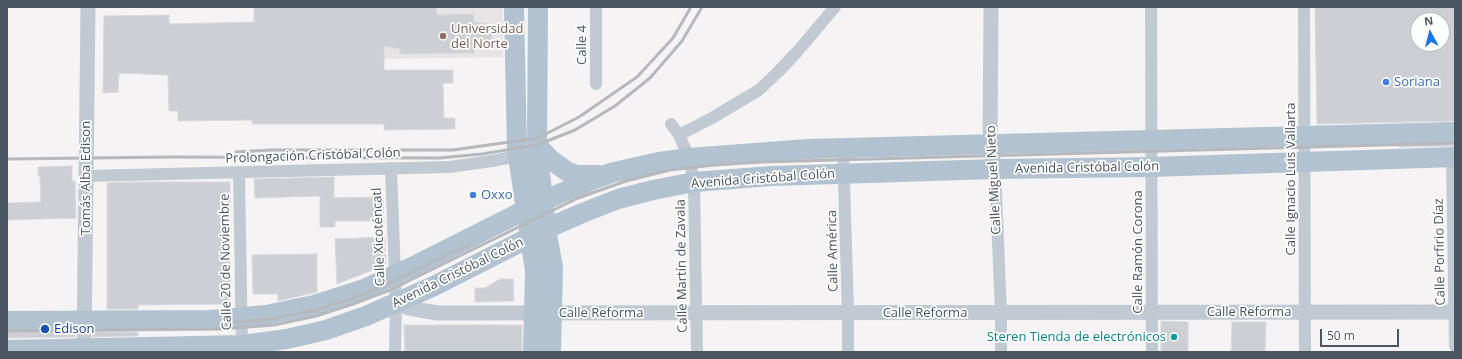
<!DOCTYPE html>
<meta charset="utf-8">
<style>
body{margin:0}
#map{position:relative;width:1462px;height:359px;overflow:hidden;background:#f5f3f3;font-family:"Open Sans",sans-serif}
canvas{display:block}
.frame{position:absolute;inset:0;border:8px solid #4a5661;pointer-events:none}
.north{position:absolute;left:1410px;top:12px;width:40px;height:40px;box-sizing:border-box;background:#fff;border:1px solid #b7bbc0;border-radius:50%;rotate:353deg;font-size:11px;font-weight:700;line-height:16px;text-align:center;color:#4a5661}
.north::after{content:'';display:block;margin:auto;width:14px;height:18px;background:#1a73e8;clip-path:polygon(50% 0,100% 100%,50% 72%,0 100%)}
.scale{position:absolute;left:1320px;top:329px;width:79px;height:18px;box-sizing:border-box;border:2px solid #4a5661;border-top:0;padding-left:5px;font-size:12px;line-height:14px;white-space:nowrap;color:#4a5661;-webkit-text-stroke:3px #fff;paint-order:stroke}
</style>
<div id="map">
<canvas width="1462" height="359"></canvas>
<div class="frame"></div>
<div class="north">N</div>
<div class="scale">50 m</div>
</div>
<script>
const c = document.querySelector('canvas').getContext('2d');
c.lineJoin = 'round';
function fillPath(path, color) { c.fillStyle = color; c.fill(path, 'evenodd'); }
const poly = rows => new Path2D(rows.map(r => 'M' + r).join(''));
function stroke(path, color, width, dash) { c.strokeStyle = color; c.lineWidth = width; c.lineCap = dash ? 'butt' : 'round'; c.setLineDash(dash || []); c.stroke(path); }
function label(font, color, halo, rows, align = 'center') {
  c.font = font + ' "Open Sans",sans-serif'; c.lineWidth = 3.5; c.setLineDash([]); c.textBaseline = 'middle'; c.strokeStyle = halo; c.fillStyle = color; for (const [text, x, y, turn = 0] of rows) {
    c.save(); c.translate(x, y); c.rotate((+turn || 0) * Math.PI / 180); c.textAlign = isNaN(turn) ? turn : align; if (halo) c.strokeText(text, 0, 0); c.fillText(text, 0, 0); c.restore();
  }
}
fillPath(poly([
 [383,7,503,7,503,57,384,59]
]), '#e6e4e5');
const building = poly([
 [254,7,436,7,437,15,473,14,474,22,487,24,491,31,492,38,490,44,483,47,475,45,474,53,400,54,400,49,384,46,384,70,453,70,453,83,443,83,444,118,455,118,455,129,384,130,384,124,252,124,252,120,178,121,178,111,169,111,168,75,119,73,118,92,103,93,104,16,169,15,169,24,254,22,254,7],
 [1315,7,1455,7,1455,121,1317,124,1315,7],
 [1418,20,1442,20,1442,44,1418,44,1418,20],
 [1455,144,1455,146,1399,147,1399,145,1455,144],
 [72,166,72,181,75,181,76,218,7,220,7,203,41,202,40,176,38,176,38,167,72,166],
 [334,177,334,198,383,197,384,221,335,221,335,227,320,227,320,196,255,198,254,179,334,177],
 [132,182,230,182,230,304,138,305,138,309,107,309,107,183,132,182],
 [385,237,386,265,337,284,335,239,385,237],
 [317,254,317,292,278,301,278,294,253,294,252,255,317,254],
 [500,279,513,279,514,301,475,302,475,288,485,288,500,279],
 [1161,321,1188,322,1188,352,1161,352,1161,321],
 [1232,322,1266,322,1265,352,1231,352,1232,322],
 [404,325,522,325,522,352,405,352,404,325],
 [7,332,75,332,75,337,7,338,7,332],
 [93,332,138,332,138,336,93,337,93,332]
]);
fillPath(building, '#cdcfd5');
stroke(building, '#d7d9de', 1);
stroke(poly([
 [596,7,596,84],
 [1151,7,1152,352],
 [1304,7,1305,352],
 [671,124,679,135,689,158,694,182,697,352],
 [679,135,712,118,759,90,778,72,797,52,835,7],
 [843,149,848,313,848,352],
 [1452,158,1455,346],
 [391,168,396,303,395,352],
 [995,169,1001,313,1001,352],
 [239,172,242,351],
 [86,176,449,167,492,161,518,156,523,154]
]), '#c1cad2', 12);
stroke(poly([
 [991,7,990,145,995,169],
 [396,303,409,308,437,313,1455,312],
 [84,349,88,7]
]), '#c1cad2', 15);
stroke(poly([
 [514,7,517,149,535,271,533,352],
 [538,7,537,145,546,229,553,267,551,352],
 [537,145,551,160,568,172,578,175,599,175],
 [7,321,211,320,266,315,314,305,364,289,418,264,543,201,592,180,611,173,632,168,659,162,689,158,808,149,1455,132],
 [7,350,242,345,287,339,326,330,366,316,434,286,546,229,580,214,618,199,653,190,694,182,772,176,995,169,1152,167,1455,157]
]), '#b3c2d1', 20);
stroke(poly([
 [236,152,271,150,453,150,538,138,579,117,637,77,673,38,691,7],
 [7,159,170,157,439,158,482,154,537,145,575,130,615,106,650,78,682,41,702,7],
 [236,322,273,319,315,310,353,298,386,285,470,244],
 [7,331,221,329,274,325,316,316,353,304,390,290,578,198,626,181,670,170,714,165,761,162,1455,143]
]), '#b5b8bd', 3);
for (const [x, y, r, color] of [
 [443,36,4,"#8d6e63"],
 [1386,82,4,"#3f7fe0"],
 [473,195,4,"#3f7fe0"],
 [45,329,5,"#1a4fb4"],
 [1174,337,4,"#0f9aa8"]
]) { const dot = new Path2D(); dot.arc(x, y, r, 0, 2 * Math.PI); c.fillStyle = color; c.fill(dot); stroke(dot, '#fff', 1.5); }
label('13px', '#785e54', '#fff', [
 ["Universidad",451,29],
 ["del Norte",451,44]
], 'left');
label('13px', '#4a5661', '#fff', [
 ["Calle 4",582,45,-90],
 ["Prolongación Cristóbal Colón",313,156,-2],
 ["Avenida Cristóbal Colón",1087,168,-1],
 ["Tomás Alba Edison",86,178,-90],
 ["Avenida Cristóbal Colón",763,179,-4],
 ["Calle Ignacio Luis Vallarta",1291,179,-90],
 ["Calle Miguel Nieto",994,180,-93],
 ["Calle Xicoténcatl",379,237,-92],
 ["Calle América",833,251,-91],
 ["Calle Ramón Corona",1138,252,-90],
 ["Calle Porfirio Díaz",1440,252,-91],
 ["Calle 20 de Noviembre",226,262,-91],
 ["Calle Martín de Zavala",682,266,-91],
 ["Avenida Cristóbal Colón",458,273,-26],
 ["Calle Reforma",1249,312],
 ["Calle Reforma",601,313],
 ["Calle Reforma",925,313]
]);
label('13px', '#366cbe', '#fff', [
 ["Soriana",1394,82],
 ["Oxxo",481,195]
], 'left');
label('13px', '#164399', '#fff', [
 ["Edison",54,329]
], 'left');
label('13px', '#0d838f', '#fff', [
 ["Steren Tienda de electrónicos",1166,337]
], 'right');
</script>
